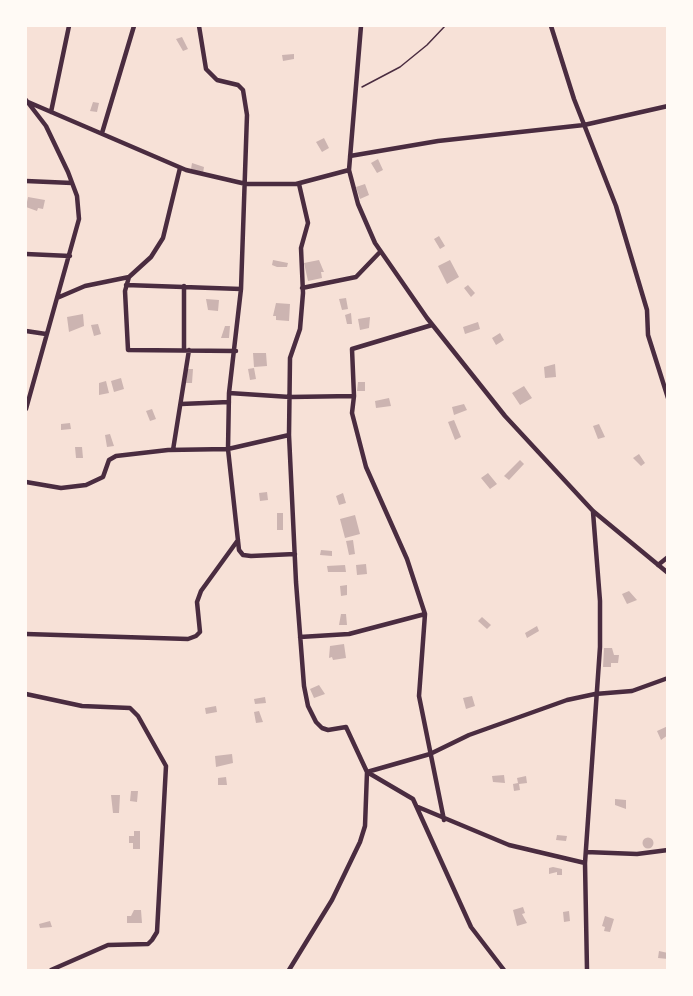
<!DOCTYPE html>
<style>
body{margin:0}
#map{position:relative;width:693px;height:996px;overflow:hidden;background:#f7e1d7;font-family:Cabin,sans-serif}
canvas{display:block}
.frame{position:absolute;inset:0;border:27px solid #fffaf5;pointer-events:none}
</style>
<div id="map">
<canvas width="693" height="996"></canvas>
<div class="frame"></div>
</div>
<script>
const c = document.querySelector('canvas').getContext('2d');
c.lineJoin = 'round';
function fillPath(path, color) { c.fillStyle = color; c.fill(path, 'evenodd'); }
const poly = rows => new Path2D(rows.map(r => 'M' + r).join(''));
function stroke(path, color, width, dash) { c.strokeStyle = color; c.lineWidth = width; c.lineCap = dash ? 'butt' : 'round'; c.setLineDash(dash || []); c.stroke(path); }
fillPath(poly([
 [182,37,188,49,183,51,176,39],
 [294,54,294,59,283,61,282,55],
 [93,102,99,103,97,112,90,111],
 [324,138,329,148,322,152,316,142],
 [378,159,383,170,377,173,371,163],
 [192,163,204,167,203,173,191,169],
 [365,184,369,195,360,199,356,187],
 [28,197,45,200,43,209,38,208,37,211,26,207],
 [439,236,445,246,440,249,434,239],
 [273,260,288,263,287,267,277,267,272,265],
 [319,260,324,272,321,272,322,278,308,281,304,263],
 [450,260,459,277,447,284,438,266],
 [468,285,475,293,471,297,464,288],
 [346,298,348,309,342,310,339,299],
 [206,299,219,300,218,311,208,310],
 [276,303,290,304,289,321,276,320,276,316,273,316],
 [351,313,352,324,347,324,345,315],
 [83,314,84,326,69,332,67,317],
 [370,317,369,328,360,330,358,319],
 [478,322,480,329,465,334,463,327],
 [98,324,101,334,94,336,91,325],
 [225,326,230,326,229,338,221,338],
 [500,333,504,340,496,345,492,338],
 [253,353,266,353,267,366,254,367],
 [555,364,556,377,545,378,544,367],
 [254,368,256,379,250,380,248,369],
 [187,369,193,369,192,383,186,383],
 [121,378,124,389,114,392,111,381],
 [106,381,109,393,99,395,99,383],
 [358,382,365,382,365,391,357,391],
 [524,386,532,398,520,405,512,393],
 [389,398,391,406,376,408,375,401],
 [464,404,467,410,454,415,452,407],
 [152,409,156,419,150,421,146,411],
 [454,420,461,437,455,440,448,422],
 [70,423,71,429,61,430,61,424],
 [599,424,605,437,598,439,593,426],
 [110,434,114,446,107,447,105,435],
 [75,447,82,447,83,458,76,458],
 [639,454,645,463,641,466,633,458],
 [520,460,524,464,509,480,504,476],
 [488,473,497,484,490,489,481,478],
 [267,492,268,500,260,501,259,493],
 [343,493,346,503,339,505,336,496],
 [277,513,283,513,283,530,277,530],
 [355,515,360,534,345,538,340,519],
 [353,540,355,554,349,555,346,541],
 [321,550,332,551,332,556,320,555],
 [366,564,367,574,357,575,356,565],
 [345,565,346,572,328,572,327,566],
 [347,585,347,595,341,596,340,586],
 [629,591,637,600,627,604,622,594],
 [341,614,346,614,347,625,339,625],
 [482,617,491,625,487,629,478,621],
 [537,626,539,631,527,638,525,633],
 [344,644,346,658,333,660,332,657,329,658,330,646],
 [604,648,612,648,614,655,619,655,618,663,611,663,611,667,603,667],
 [319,685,325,694,314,698,310,689],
 [472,696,475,706,466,709,463,698],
 [265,697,266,703,255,704,254,699],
 [216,706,217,712,206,714,205,708],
 [259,711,263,722,256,723,254,712],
 [668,726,668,735,661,740,657,731],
 [232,754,233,763,216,767,215,756],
 [504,775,505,783,493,782,492,776],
 [526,776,527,783,519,784,520,790,514,791,513,784,518,783,517,778],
 [226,777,227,785,218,785,218,778],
 [131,791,138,791,137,802,130,801],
 [111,795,120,795,119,813,113,813],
 [615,799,626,800,626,809,615,805],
 [134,831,140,831,140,849,133,849,133,843,129,843,129,836,134,836],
 [557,835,567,836,566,841,556,840],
 '642.5 843a5.5 5.5 0 1 1 11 0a5.5 5.5 0 1 1-11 0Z',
 [553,867,562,869,562,875,557,875,557,872,549,874,549,868],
 [523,907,525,913,522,914,527,923,517,926,513,910],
 [134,910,141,910,142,923,127,923,127,916,131,916],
 [569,911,570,921,564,922,563,912],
 [605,916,614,919,610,932,604,931,605,927,602,926],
 [50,921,52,927,40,928,39,924],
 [659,951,668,953,668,959,658,958]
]), '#ccb4b1');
stroke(poly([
 [362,87,400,67,427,45,445,26]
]), '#4a2c40', 1.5);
stroke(poly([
 [199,26,206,69,217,80,238,85,243,90,247,115,241,289,229,393,228,449,239,550,243,555,251,556,295,554],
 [361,26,349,170,358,204,375,243,427,318,505,416,593,511,668,573],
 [551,26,574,99,616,206,647,310,648,335,668,398],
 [26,100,46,126,68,172,77,196,79,219,26,409],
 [28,102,186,170,246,184,296,184,349,170],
 [51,112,69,26],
 [102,133,134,26],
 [350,156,438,141,584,125,668,106],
 [26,181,72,183],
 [26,254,70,256],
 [129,277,125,291,128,350,236,351],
 [126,285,241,289],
 [184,286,184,350],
 [302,288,356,277,380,252],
 [57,298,85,286,129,277,151,257,163,238,180,168],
 [432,325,352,349,354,396,352,413,366,467,407,559,425,614,419,696,444,820],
 [26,331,46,334],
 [229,393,290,397,354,396],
 [181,404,229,402],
 [173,450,189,350],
 [26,482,61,488,86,485,103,477,109,460,116,456,168,450,228,449,289,435],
 [658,565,668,557],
 [26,634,188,639,196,636,200,632,197,602,201,591,238,540],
 [300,637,349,634,425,614],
 [26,694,82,706,130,708,138,716,166,766,157,932,152,940,148,944,108,945,51,970],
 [367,772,430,754,469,735,567,700,595,694,632,691,668,678],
 [367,772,413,799,471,927,504,970],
 [418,807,509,845,585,863],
 [586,852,637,854,668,850],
 [289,970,332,900,360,842,365,826,367,772,346,727,328,730,322,728,316,722,308,706,304,686,296,582,289,435,290,358,300,329,303,293,301,248,308,223,299,184],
 [587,970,585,863,600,647,600,601,593,512]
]), '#4a2c40', 4.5);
</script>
